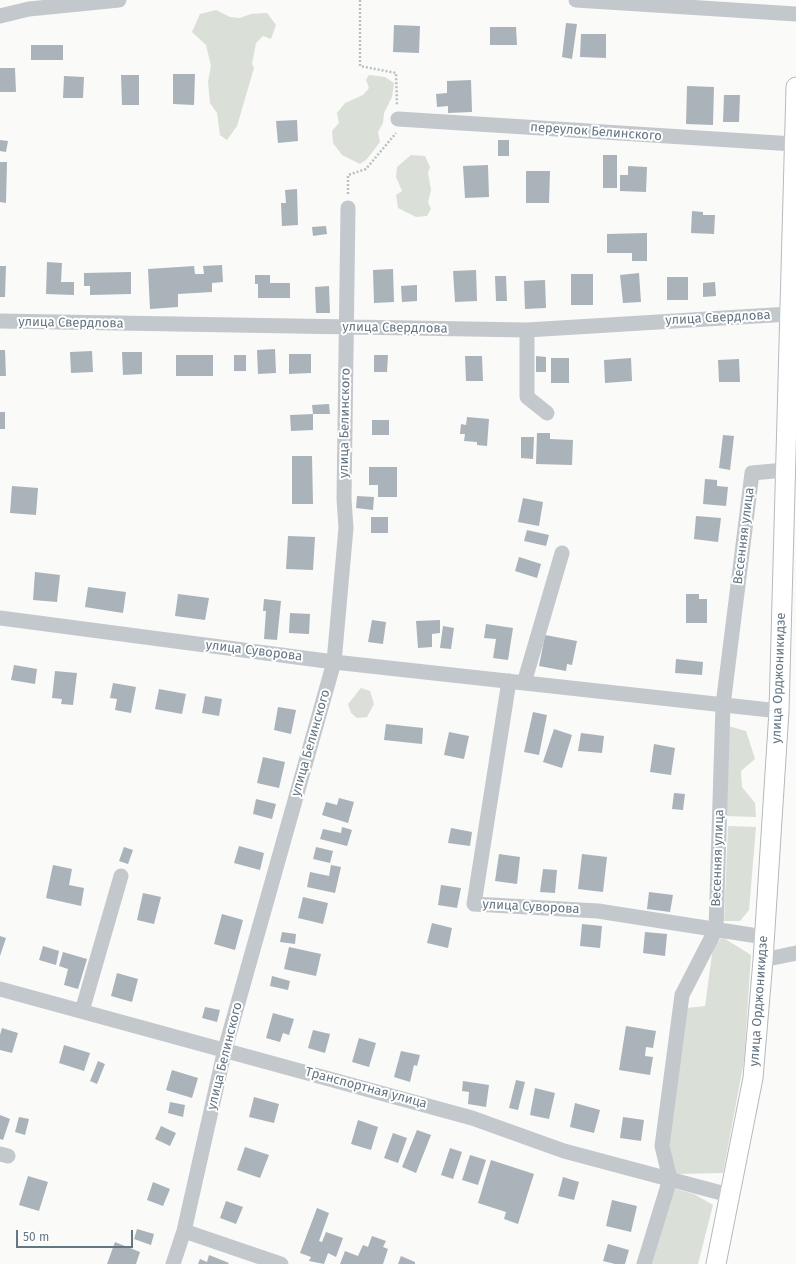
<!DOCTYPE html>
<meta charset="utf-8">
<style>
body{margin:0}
#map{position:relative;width:796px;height:1264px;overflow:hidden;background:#fafaf8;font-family:"Fira Sans",sans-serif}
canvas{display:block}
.scale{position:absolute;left:16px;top:1230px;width:117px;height:18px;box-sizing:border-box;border:2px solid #657683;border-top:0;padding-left:5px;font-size:12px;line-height:14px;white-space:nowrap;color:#657683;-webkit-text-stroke:3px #fff;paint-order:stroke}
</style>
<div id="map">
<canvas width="796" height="1264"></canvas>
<div class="scale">50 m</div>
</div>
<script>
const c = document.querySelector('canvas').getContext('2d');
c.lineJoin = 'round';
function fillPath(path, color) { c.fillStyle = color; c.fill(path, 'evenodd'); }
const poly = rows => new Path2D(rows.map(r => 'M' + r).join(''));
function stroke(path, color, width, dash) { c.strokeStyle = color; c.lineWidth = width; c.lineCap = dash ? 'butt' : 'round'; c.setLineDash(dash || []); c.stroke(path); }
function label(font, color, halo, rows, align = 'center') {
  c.font = font + ' "Fira Sans",sans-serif'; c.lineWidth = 4; c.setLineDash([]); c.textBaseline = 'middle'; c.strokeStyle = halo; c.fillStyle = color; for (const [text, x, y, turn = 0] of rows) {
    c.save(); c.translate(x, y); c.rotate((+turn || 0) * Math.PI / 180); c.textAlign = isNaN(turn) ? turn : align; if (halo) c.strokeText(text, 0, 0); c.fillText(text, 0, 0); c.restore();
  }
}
fillPath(poly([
 [216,10,230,17,240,18,251,14,267,13,276,25,271,39,263,36,256,43,252,64,254,68,237,126,227,140,220,135,217,113,210,103,208,82,211,66,206,45,192,32,200,14],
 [369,75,385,77,394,83,392,97,384,113,383,123,378,132,380,142,367,159,360,164,342,155,333,143,332,131,339,123,337,113,345,103,363,95,369,88,366,80],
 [411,155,425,156,430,167,428,173,431,190,428,202,431,209,427,216,416,217,398,208,396,195,402,191,396,177,397,167],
 [361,688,370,691,374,704,367,717,357,718,351,713,348,704],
 [728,726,746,731,755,759,741,771,742,787,755,803,756,817,726,816],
 [728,826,756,827,749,910,740,921,724,921],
 [722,937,751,955,744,1061,723,1173,676,1174,668,1147,687,1008,705,1006,713,947],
 [672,1188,694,1194,713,1205,698,1264,649,1264]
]), '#dadfd7');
fillPath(poly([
 [566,23,577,24,572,59,562,57],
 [394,25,420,26,419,53,393,52],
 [490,27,516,27,517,45,490,45],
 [581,34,606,34,606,58,580,57],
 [31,45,63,45,63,60,31,60],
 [0,68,15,68,16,92,0,92],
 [173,74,195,74,194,105,173,104],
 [121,75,139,75,139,105,122,105],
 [64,76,84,77,83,98,63,98],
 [471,80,472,112,448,113,448,106,437,107,436,94,447,93,447,81],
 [687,86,714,87,713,125,686,124],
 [724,95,740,95,739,122,723,122],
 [297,120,298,141,278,143,276,121],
 [0,140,8,141,6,152,0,151],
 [498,140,509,140,509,156,498,156],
 [603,155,617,155,617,188,603,188],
 [0,162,7,162,6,203,0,202],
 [488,165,489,197,465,198,463,166],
 [628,166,647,167,646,192,620,191,620,175,628,175],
 [526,171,550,171,549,203,526,203],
 [297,189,298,225,282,226,281,203,286,203,285,190],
 [692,211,703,212,703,215,715,215,714,234,691,233],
 [326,226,327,234,313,236,312,227],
 [647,233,647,261,632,261,632,253,607,253,607,234],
 [47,262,62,263,61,282,74,282,74,295,46,294],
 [222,265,223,282,212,283,212,292,178,294,178,307,150,309,148,269,194,266,195,274,204,274,203,266],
 [0,266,6,266,5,297,0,297],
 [393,269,394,302,374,303,373,270],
 [476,270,477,301,455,302,453,271],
 [131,272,131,294,90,295,90,286,84,286,84,273],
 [639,273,641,302,623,303,620,275],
 [571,274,593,274,593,305,571,305],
 [255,275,270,275,270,283,290,283,290,298,258,298,258,284,255,284],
 [495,276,506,276,507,301,496,301],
 [667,277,688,277,688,300,667,300],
 [545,280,546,308,525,309,524,281],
 [715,282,716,296,703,297,703,283],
 [417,285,417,301,402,302,401,286],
 [329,286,330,313,316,313,315,287],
 [275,349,276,373,258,374,257,350],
 [0,350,5,350,6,376,0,376],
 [92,351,93,372,71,373,70,352],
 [122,352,142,352,142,374,123,375],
 [289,354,311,354,311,373,289,374],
 [176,355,213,355,213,376,176,376],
 [234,355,246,355,246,371,234,371],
 [374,355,388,355,387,372,374,372],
 [465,356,482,356,483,381,466,381],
 [536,356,546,357,546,372,536,372],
 [551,358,569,358,569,383,551,383],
 [631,358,632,381,605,383,604,360],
 [739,359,740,382,719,382,718,360],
 [329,404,330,414,313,414,312,405],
 [0,412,5,412,5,429,0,429],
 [313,414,313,430,291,431,290,415],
 [467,417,489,419,487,446,477,445,477,442,464,441,465,434,460,434,461,424,466,425],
 [372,420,389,420,389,435,372,435],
 [537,433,550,433,550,439,573,440,572,465,536,464],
 [723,435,734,436,730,470,719,468],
 [521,437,534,437,533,459,521,458],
 [292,456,312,456,313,504,292,504],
 [369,467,397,467,397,497,378,497,378,485,369,485],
 [705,479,717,480,717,486,728,487,726,506,703,504],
 [12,486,38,488,36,515,10,513],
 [357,496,374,497,373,510,356,508],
 [523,498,543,502,539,526,518,522],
 [696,516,721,518,718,542,694,539],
 [371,517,388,517,388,533,371,533],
 [527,530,549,535,546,546,524,541],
 [288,536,315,537,313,570,286,569],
 [519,557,541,564,537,578,515,571],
 [35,572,60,575,57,602,33,600],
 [88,587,126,592,123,613,85,607],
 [178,594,209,598,205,620,175,616],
 [686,594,699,594,699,599,707,599,707,623,686,623],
 [264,599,281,601,277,640,264,639,266,611,263,611],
 [290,613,310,614,309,634,289,633],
 [372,620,386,622,383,644,368,642],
 [440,620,440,633,432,634,432,647,418,648,416,621],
 [486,624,513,628,508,660,493,658,496,639,484,638],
 [443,626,454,628,451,649,440,648],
 [545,635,577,641,572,665,567,664,566,671,539,666],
 [676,659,703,662,702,675,675,673],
 [14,665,37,669,35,684,11,680],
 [55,671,77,673,73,705,61,704,62,699,52,698],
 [113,683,136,687,131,713,115,710,117,699,110,698],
 [159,689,186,694,182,714,155,709],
 [205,696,222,699,219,716,202,713],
 [278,707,296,710,291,734,274,730],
 [533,712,547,715,539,755,524,752],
 [386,724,423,728,422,744,384,740],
 [554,729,572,735,562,768,543,762],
 [449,732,469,736,464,759,444,755],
 [581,733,604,736,602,753,578,751],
 [654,744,675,748,671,775,650,772],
 [263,757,285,762,279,788,257,783],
 [674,793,685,794,683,810,672,809],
 [339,798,354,802,348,823,322,815,326,802,337,805],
 [256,799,276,804,272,819,253,814],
 [342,827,352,830,347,846,320,839,323,829,341,833],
 [451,828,472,832,470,846,448,843],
 [239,846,264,853,260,870,234,863],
 [124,847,133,850,128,864,119,861],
 [316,847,333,851,330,863,313,859],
 [499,854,520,857,517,884,495,881],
 [582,854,607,857,603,892,578,889],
 [53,865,72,869,69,885,84,888,81,906,46,898],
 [331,865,341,867,335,893,307,887,310,872,329,876],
 [543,869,557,870,555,893,540,892],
 [441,885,461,888,457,908,438,905],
 [649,892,673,895,670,912,647,909],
 [143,893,161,897,154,924,137,920],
 [303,897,328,903,323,924,298,918],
 [222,914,243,920,235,950,214,944],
 [432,923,452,928,448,948,427,943],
 [582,924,602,926,600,948,580,946],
 [282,932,296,934,295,944,280,942],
 [645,932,667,934,665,956,643,953],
 [0,936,6,938,0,956],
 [43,946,59,951,56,965,39,960],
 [289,947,321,954,316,976,284,969],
 [63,952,87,959,78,989,64,985,68,969,59,966],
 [117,973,138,979,132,1002,111,996],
 [272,976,290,981,288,990,270,986],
 [205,1007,220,1010,217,1022,202,1018],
 [273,1013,294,1019,289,1035,283,1033,280,1042,266,1038],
 [626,1026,656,1031,653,1048,646,1047,645,1056,653,1057,650,1075,619,1070],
 [2,1028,18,1033,12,1053,0,1050,0,1035],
 [313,1030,330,1034,325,1053,308,1048],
 [359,1038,376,1043,369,1067,352,1062],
 [64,1045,90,1053,84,1071,59,1063],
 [401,1051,420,1055,417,1066,414,1065,410,1082,394,1077],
 [98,1061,105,1064,97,1084,90,1081],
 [172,1070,198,1078,192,1098,166,1090],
 [516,1080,525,1082,518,1110,509,1108],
 [463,1081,489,1085,486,1107,468,1104,469,1092,462,1091],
 [535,1088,555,1093,549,1119,530,1115],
 [254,1097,279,1104,274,1123,249,1117],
 [170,1102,185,1105,183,1117,168,1113],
 [575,1103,600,1110,594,1133,570,1127],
 [0,1115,10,1119,3,1140,0,1139],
 [19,1117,29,1119,25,1135,15,1132],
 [623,1117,644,1120,641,1141,620,1138],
 [358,1120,378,1127,371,1150,351,1144],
 [161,1126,176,1133,170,1146,155,1139],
 [417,1130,431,1135,416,1173,402,1167],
 [393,1133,407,1138,398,1163,384,1158],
 [245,1147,269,1155,260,1178,237,1170],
 [450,1148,462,1152,453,1179,441,1175],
 [470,1155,486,1160,478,1185,462,1180],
 [491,1160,534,1174,518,1224,504,1219,506,1212,478,1203],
 [28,1176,48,1182,39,1211,19,1205],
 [563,1177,579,1182,574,1200,558,1196],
 [153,1182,170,1189,163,1206,147,1200],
 [612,1200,637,1206,631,1232,606,1226],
 [226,1201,243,1207,236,1224,220,1218],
 [317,1208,329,1213,319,1241,322,1242,326,1232,343,1238,336,1257,328,1253,324,1264,309,1261,311,1257,300,1253],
 [137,1229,154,1234,151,1245,134,1239],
 [372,1236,386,1241,383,1247,388,1249,383,1264,340,1264,345,1251,358,1256,363,1245,368,1247],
 [115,1242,140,1252,136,1264,107,1264],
 [608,1244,629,1250,625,1264,615,1264,603,1261],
 [209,1255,229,1263,228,1264,198,1264,200,1259,207,1262],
 [401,1256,415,1262,415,1264,398,1264]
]), '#aab3b9');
const major = poly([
 [716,1264,753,1078,763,960,779,711,796,87]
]);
stroke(major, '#b5babe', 21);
stroke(poly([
 [360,0,360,66,396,73,397,105],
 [348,194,348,175,366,169,396,133]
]), '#bbbfc2', 2.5, [2, 2]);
stroke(poly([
 [576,0,796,14],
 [0,16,29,9,119,0],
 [398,119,794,144],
 [0,321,527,330,789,314],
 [527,330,527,397,547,413],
 [0,618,334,662,779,711],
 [509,681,474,904,598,911,764,937],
 [524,683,562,553],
 [763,960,796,953],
 [0,989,472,1118,564,1151,729,1195],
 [82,1011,121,876],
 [0,1154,8,1156],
 [184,1231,281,1264],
 [173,1264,184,1231,225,1049,334,662,346,528,344,499,348,208],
 [644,1264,670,1179,662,1146,682,995,716,929,723,705,752,473,785,470]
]), '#c3c8cc', 15);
stroke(major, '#fff', 19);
label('13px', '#657683', '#fff', [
 ["переулок Белинского",596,132,4],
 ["улица Свердлова",718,318,-3],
 ["улица Свердлова",71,323,1],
 ["улица Свердлова",395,328,1],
 ["улица Белинского",345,423,-89],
 ["Весенняя улица",744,536,-83],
 ["улица Суворова",254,651,7],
 ["улица Орджоникидзе",779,678,-88],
 ["улица Белинского",311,743,-74],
 ["Весенняя улица",718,858,-88],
 ["улица Суворова",531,907,3],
 ["улица Орджоникидзе",759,1001,-86],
 ["улица Белинского",225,1056,-76],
 ["Транспортная улица",366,1088,15]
]);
</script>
